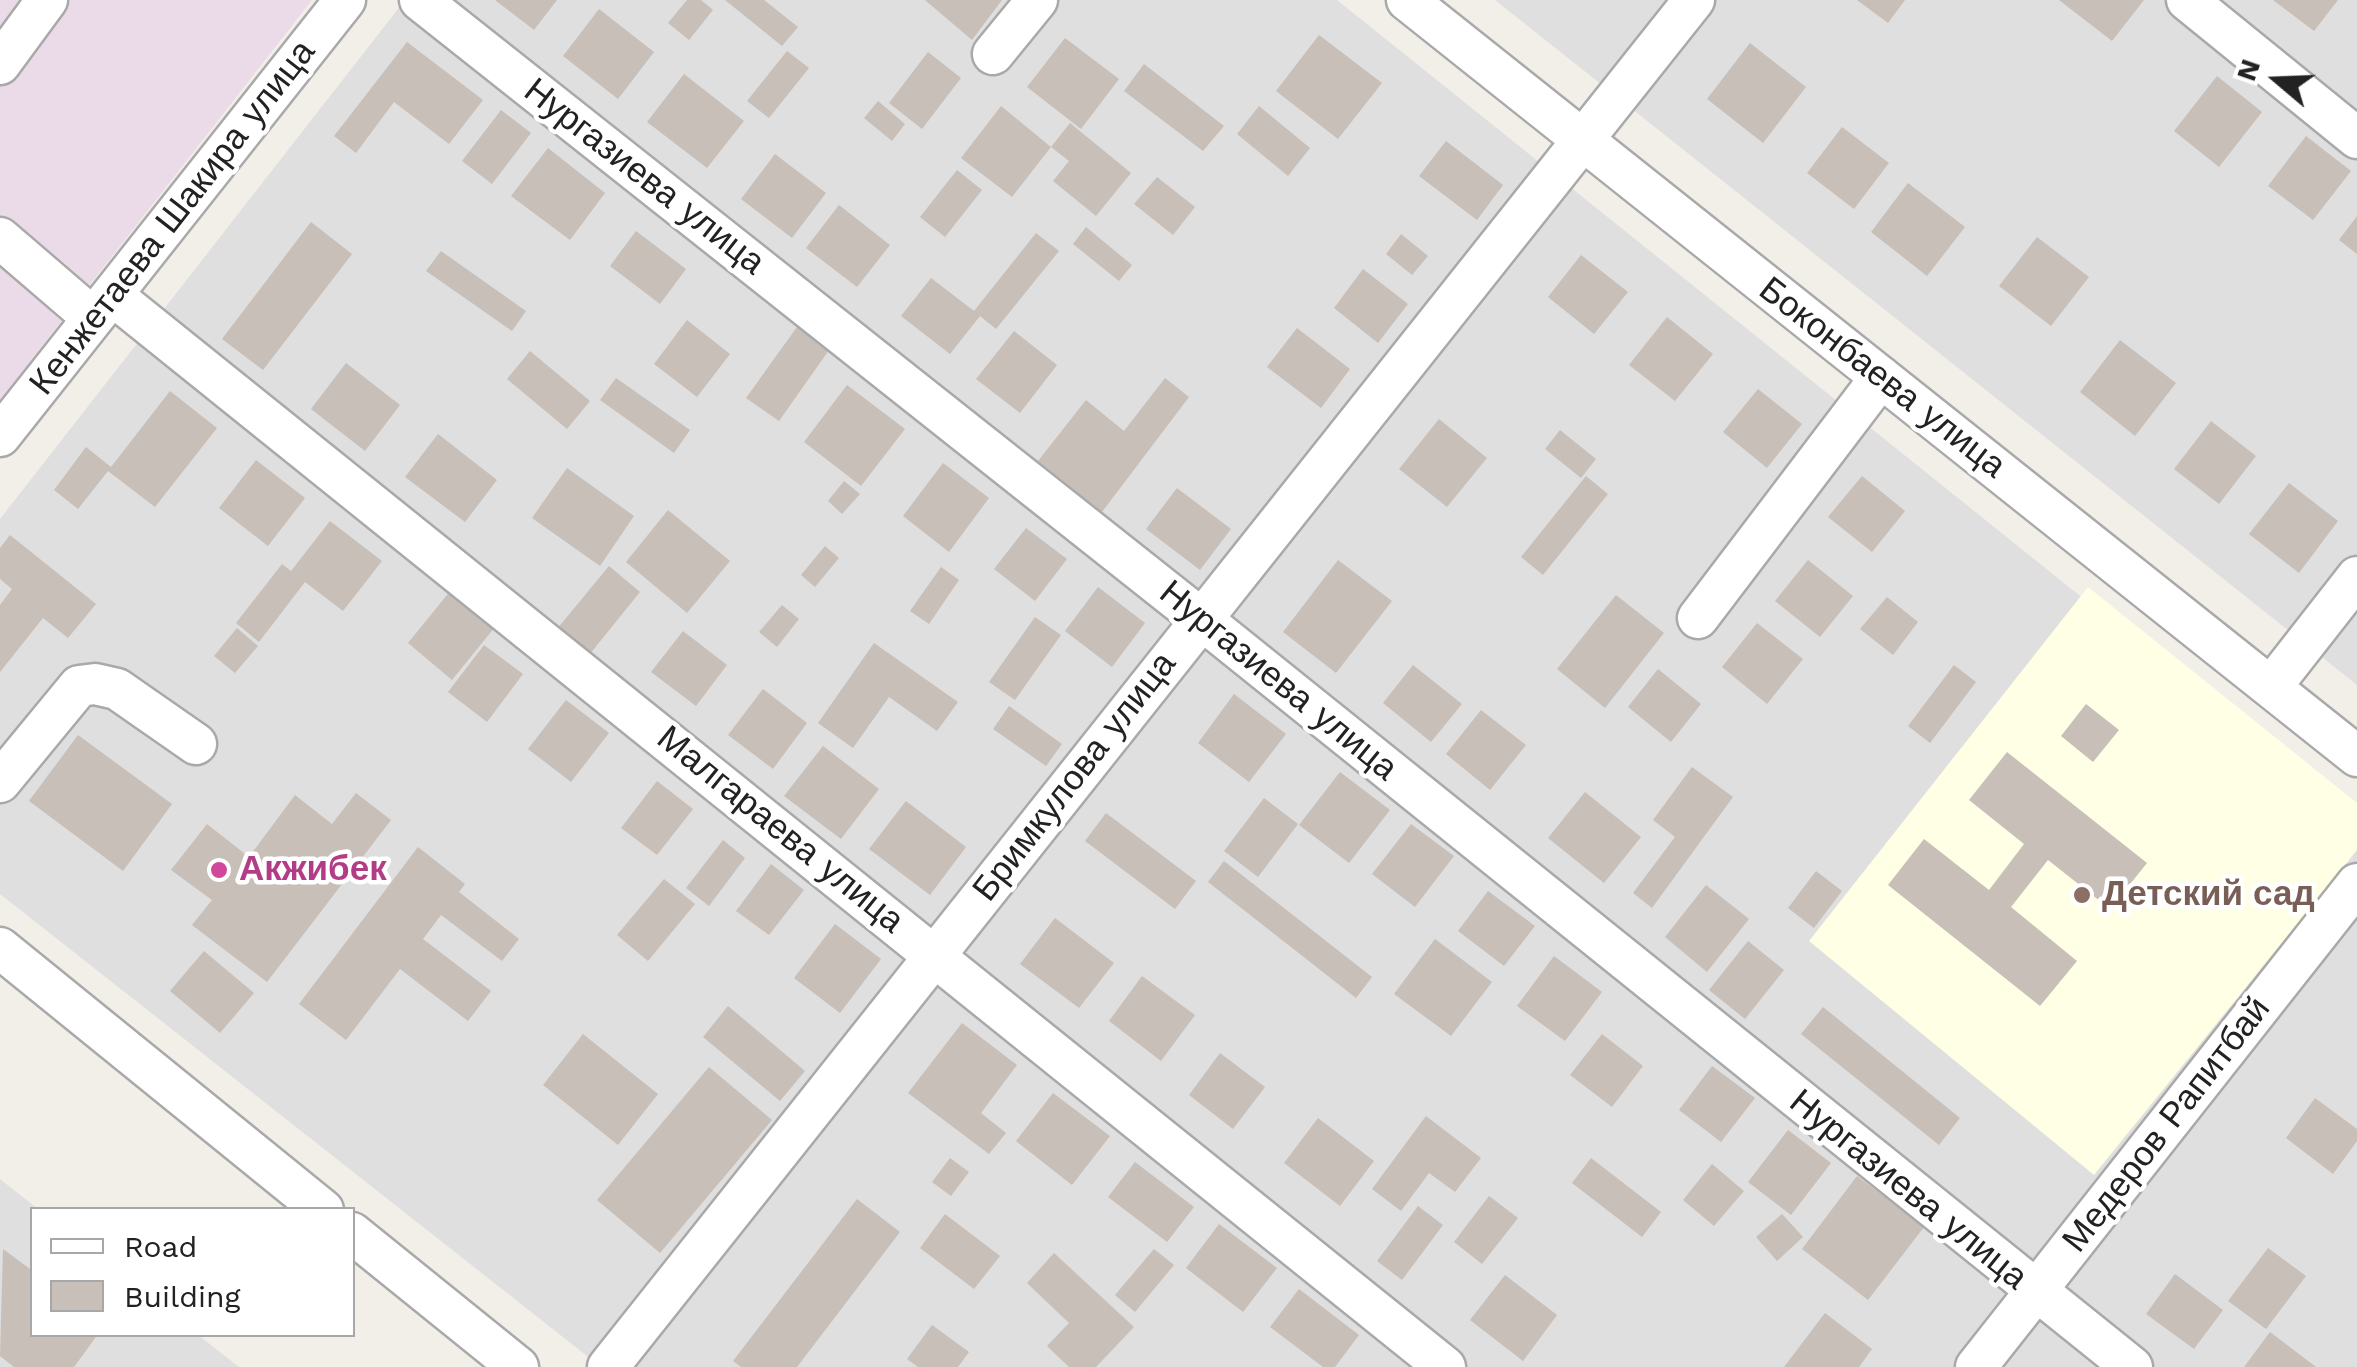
<!DOCTYPE html>
<meta charset="utf-8">
<style>
body{margin:0}
#map{position:relative;width:2357px;height:1367px;overflow:hidden;background:#f2efe9;font-family:"Work Sans",sans-serif}
canvas{display:block}
.legend{position:absolute;left:30px;top:1207px;width:325px;height:130px;box-sizing:border-box;background:#fff;border:2px solid #a7a7a7;margin:0;padding:12px 18px;list-style:none;font-size:30px;color:#222}
.legend li{display:flex;align-items:center;gap:20px;height:50px}
.legend b{width:50px;border:2px solid #a7a7a7}
.north{position:absolute;left:2227px;top:30px;width:100px;height:100px;-webkit-text-stroke:8px #fff;paint-order:stroke;rotate:289deg;font-size:28px;font-weight:700;line-height:40px;text-align:center;color:#222}
.north::after{content:'';display:block;margin:auto;width:35px;height:45px;background:#222;clip-path:polygon(50% 0,100% 100%,50% 72%,0 100%)}
</style>
<div id="map">
<canvas width="2357" height="1367"></canvas>
<ul class="legend">
<li><b style="height:12px;background:#fff"></b>Road</li>
<li><b style="height:28px;background:#c7bfb8"></b>Building</li>
</ul>
<div class="north">N</div>
</div>
<script>
const c = document.querySelector('canvas').getContext('2d');
c.lineJoin = 'round';
function fillPath(path, color) { c.fillStyle = color; c.fill(path, 'evenodd'); }
const poly = rows => new Path2D(rows.map(r => 'M' + r).join(''));
function stroke(path, color, width, dash) { c.strokeStyle = color; c.lineWidth = width; c.lineCap = dash ? 'butt' : 'round'; c.setLineDash(dash || []); c.stroke(path); }
function label(font, color, halo, rows, align = 'center') {
  c.font = font + ' "Work Sans",sans-serif'; c.lineWidth = 9; c.setLineDash([]); c.textBaseline = 'middle'; c.strokeStyle = halo; c.fillStyle = color; for (const [text, x, y, turn = 0] of rows) {
    c.save(); c.translate(x, y); c.rotate((+turn || 0) * Math.PI / 180); c.textAlign = isNaN(turn) ? turn : align; if (halo) c.strokeText(text, 0, 0); c.fillText(text, 0, 0); c.restore();
  }
}
fillPath(poly([
 [405,0,1337,0,2357,818,2357,1367,601,1367,0,894,0,519],
 [1495,0,2357,0,2357,685],
 [0,1179,38,1209,32,1210,32,1334,198,1335,239,1367,0,1367]
]), '#e0dfdf');
fillPath(poly([
 [0,0,312,0,0,400]
]), '#ebdbe8');
fillPath(poly([
 [2088,587,2357,803,2357,850,2094,1175,1809,941]
]), '#ffffe5');
fillPath(poly([
 [495,0,557,0,534,30],
 [687,0,701,0,713,10,689,40,668,23],
 [725,0,764,0,798,27,782,46],
 [925,0,1002,0,972,40],
 [1857,0,1905,0,1888,23],
 [2059,0,2144,0,2112,41],
 [2273,0,2338,0,2314,31],
 [599,9,654,52,618,99,563,56],
 [1319,35,1382,83,1338,139,1276,91],
 [1065,38,1119,79,1081,129,1027,87],
 [407,42,483,100,449,144,394,102,356,153,334,136],
 [1750,43,1806,87,1763,143,1707,99],
 [787,51,809,68,769,118,747,101],
 [928,52,961,78,922,129,889,103],
 [1144,64,1224,126,1203,151,1124,91],
 [684,74,744,121,707,168,647,122],
 [2217,76,2262,112,2219,167,2174,131],
 [878,101,905,124,892,141,864,118],
 [1001,106,1051,147,1012,197,961,158],
 [1259,106,1310,148,1288,176,1237,134],
 [501,110,531,133,492,184,462,161],
 [1070,123,1131,173,1096,216,1053,181,1069,161,1051,147],
 [1842,127,1889,163,1854,209,1807,173],
 [2306,136,2351,171,2313,220,2268,186],
 [1446,141,1503,185,1477,220,1419,176],
 [548,148,605,193,570,240,511,196],
 [775,154,826,193,792,238,741,199],
 [957,170,982,190,945,237,920,217],
 [1157,177,1195,207,1173,235,1134,204],
 [1908,183,1965,227,1927,276,1871,232],
 [839,205,890,245,857,287,806,248],
 [2357,216,2357,254,2339,240],
 [311,222,352,254,263,370,222,339],
 [1086,227,1132,265,1119,281,1073,244],
 [636,231,686,269,660,304,610,266],
 [1036,233,1059,251,996,329,980,316,950,354,901,316,931,278,974,311],
 [1401,234,1428,256,1412,275,1386,254],
 [2037,237,2089,277,2051,326,1999,286],
 [441,251,526,311,512,331,426,271],
 [1581,255,1628,292,1594,334,1548,297],
 [1363,269,1408,304,1378,343,1334,308],
 [1667,317,1713,354,1675,401,1629,365],
 [687,320,730,354,697,397,654,364],
 [797,327,829,350,779,421,746,398],
 [1297,328,1350,369,1321,408,1267,367],
 [1014,331,1057,365,1020,413,976,379],
 [2120,340,2176,383,2135,436,2080,392],
 [530,351,590,401,567,429,507,379],
 [346,363,400,405,365,451,311,409],
 [616,378,690,430,674,453,600,400],
 [1165,378,1189,397,1102,512,1038,461,1086,400,1124,431],
 [847,385,905,429,861,486,804,442],
 [1758,389,1802,424,1767,468,1723,432],
 [170,391,217,428,155,507,108,471,78,509,54,490,86,447,111,467],
 [1439,419,1487,458,1447,507,1399,469],
 [2211,421,2256,456,2219,504,2174,469],
 [1560,430,1596,459,1581,478,1545,449],
 [438,434,497,480,465,522,405,477],
 [256,460,305,498,268,546,219,508],
 [943,463,989,498,949,552,903,516],
 [567,468,634,516,600,566,532,518],
 [1586,476,1608,494,1543,575,1521,557],
 [1862,476,1905,511,1872,552,1828,517],
 [844,481,860,494,842,514,828,501],
 [2289,483,2338,521,2299,573,2249,534],
 [1177,488,1231,529,1200,570,1146,529],
 [668,510,730,561,687,613,626,562],
 [330,521,382,561,343,611,305,582,259,642,236,623,282,564,291,571],
 [1026,528,1067,559,1035,601,994,569],
 [10,535,96,604,68,638,43,618,0,672,0,605,12,589,0,579,0,548],
 [825,546,839,558,815,587,801,575],
 [1338,560,1392,601,1336,673,1283,632],
 [1808,560,1853,596,1820,637,1775,601],
 [609,566,640,592,589,655,557,629],
 [941,567,959,580,929,624,910,611],
 [1098,587,1145,623,1112,667,1065,631],
 [451,590,495,627,452,680,408,643],
 [1616,595,1664,633,1605,708,1557,669],
 [1887,597,1918,622,1893,655,1860,629],
 [782,605,799,619,777,647,759,632],
 [1035,617,1061,635,1015,700,989,682],
 [1757,623,1803,659,1767,704,1722,667],
 [237,628,258,646,235,673,214,656],
 [683,631,727,665,696,706,651,672],
 [874,643,958,702,937,731,889,697,853,748,818,723],
 [484,645,523,674,487,722,448,692],
 [1413,665,1462,704,1431,742,1383,703],
 [1954,665,1976,682,1930,743,1908,726],
 [1658,669,1701,704,1671,742,1628,707],
 [763,689,807,723,773,769,728,735],
 [1234,694,1286,734,1249,782,1198,743],
 [566,700,609,733,571,782,528,749],
 [2086,704,2119,730,2093,762,2061,736],
 [1009,706,1062,744,1046,766,993,729],
 [1481,710,1526,745,1490,790,1446,754],
 [78,735,172,804,123,871,29,801],
 [823,746,879,789,841,839,784,796],
 [2007,752,2147,863,2110,909,2048,860,2011,907,2077,961,2040,1006,1888,885,1924,839,1989,890,2024,844,1969,800],
 [1692,767,1733,797,1652,908,1633,893,1675,837,1653,820],
 [1340,772,1390,810,1349,863,1299,825],
 [657,781,693,809,657,855,621,828],
 [1585,792,1641,837,1604,883,1548,838],
 [356,793,391,820,267,982,192,925,212,900,171,870,207,824,249,857,295,795,332,824],
 [1264,798,1298,824,1258,877,1224,851],
 [906,801,966,847,930,895,869,849],
 [1106,813,1196,881,1175,909,1085,841],
 [1411,824,1454,856,1415,907,1372,874],
 [723,840,745,858,709,906,686,888],
 [418,847,465,884,459,892,519,939,502,961,441,915,423,939,491,991,468,1021,400,969,346,1040,299,1004],
 [1224,861,1372,977,1356,998,1208,882],
 [771,864,804,890,769,935,736,911],
 [1816,871,1842,891,1814,928,1788,908],
 [664,879,695,904,648,961,617,935],
 [1706,885,1749,919,1707,972,1665,937],
 [1488,891,1535,926,1504,966,1458,931],
 [1055,918,1114,963,1079,1008,1020,964],
 [835,924,881,959,840,1013,794,978],
 [1435,939,1492,982,1451,1036,1394,994],
 [1748,941,1784,970,1745,1019,1709,990],
 [204,951,254,993,220,1033,170,991],
 [1554,956,1602,992,1565,1041,1517,1006],
 [1142,976,1195,1015,1161,1061,1109,1021],
 [728,1006,805,1071,780,1101,703,1037],
 [1823,1007,1960,1118,1939,1145,1801,1034],
 [962,1023,1017,1065,981,1113,1006,1133,989,1154,908,1093],
 [583,1034,658,1094,618,1145,543,1085],
 [1602,1034,1643,1066,1612,1107,1570,1075],
 [1220,1053,1265,1087,1233,1129,1189,1095],
 [1712,1066,1755,1098,1721,1142,1679,1110],
 [709,1067,772,1120,660,1253,597,1200],
 [1053,1093,1110,1136,1072,1185,1016,1141],
 [2315,1098,2357,1129,2357,1141,2333,1174,2286,1138],
 [1426,1116,1481,1158,1455,1192,1429,1173,1401,1211,1372,1189],
 [1318,1118,1374,1161,1340,1206,1284,1163],
 [1788,1130,1831,1163,1791,1215,1748,1182],
 [950,1158,969,1172,951,1196,932,1182],
 [1591,1158,1661,1212,1642,1237,1572,1183],
 [1135,1162,1194,1207,1167,1242,1108,1197],
 [1712,1164,1744,1191,1714,1226,1683,1200],
 [1857,1176,1924,1227,1868,1300,1802,1249],
 [1489,1196,1518,1218,1482,1264,1454,1242],
 [857,1199,900,1232,797,1367,741,1367,733,1361],
 [1418,1206,1443,1225,1402,1280,1377,1261],
 [945,1214,1000,1256,974,1289,920,1248],
 [1782,1214,1803,1237,1777,1261,1756,1237],
 [1219,1224,1277,1268,1243,1312,1186,1268],
 [2268,1248,2306,1276,2266,1329,2228,1301],
 [3,1249,30,1269,32,1266,32,1334,98,1334,74,1367,14,1367,0,1356],
 [1154,1249,1174,1265,1135,1312,1115,1295],
 [1054,1253,1134,1327,1096,1367,1069,1367,1047,1346,1069,1323,1027,1283],
 [2175,1274,2223,1310,2194,1349,2146,1314],
 [1505,1275,1557,1315,1523,1361,1470,1320],
 [1299,1289,1359,1335,1335,1367,1323,1367,1270,1327],
 [1825,1313,1872,1349,1859,1367,1784,1367],
 [932,1325,969,1352,958,1367,918,1367,907,1359],
 [2270,1332,2316,1367,2244,1367]
]), '#c7bfb8');
const minor = poly([
 [420,0,1200,618,2132,1367],
 [1407,0,2357,756],
 [2187,0,2357,138],
 [993,54,1037,0],
 [0,64,47,0],
 [0,238,93,318],
 [112,295,1445,1367],
 [0,436,345,0],
 [1698,618,1881,377],
 [2271,687,2357,577],
 [0,782,79,686,95,684,117,689,196,744],
 [0,948,323,1210],
 [352,1233,518,1367],
 [608,1367,1694,0],
 [1976,1367,2357,884]
]);
stroke(minor, '#a9a9a9', 45);
stroke(minor, '#fff', 40);
for (const [x, y, r, color] of [
 [219,870,10,"#d1479c"],
 [2082,895,10,"#8d6e63"]
]) { const dot = new Path2D(); dot.arc(x, y, r, 0, 2 * Math.PI); c.fillStyle = color; c.fill(dot); stroke(dot, '#fff', 4); }
label('35px', '#222', '#fff', [
 ["Нургазиева улица",644,177,38],
 ["Кенжетаева Шакира улица",173,218,-52],
 ["Боконбаева улица",1882,378,38],
 ["Нургазиева улица",1278,681,39],
 ["Бримкулова улица",1075,777,-52],
 ["Малгараева улица",780,830,39],
 ["Медеров Рапитбай",2167,1125,-52],
 ["Нургазиева улица",1908,1190,39]
]);
label('bold 35px', '#b23c85', '#fff', [
 ["Акжибек",239,870]
], 'left');
label('bold 35px', '#785e54', '#fff', [
 ["Детский сад",2102,895]
], 'left');
</script>
